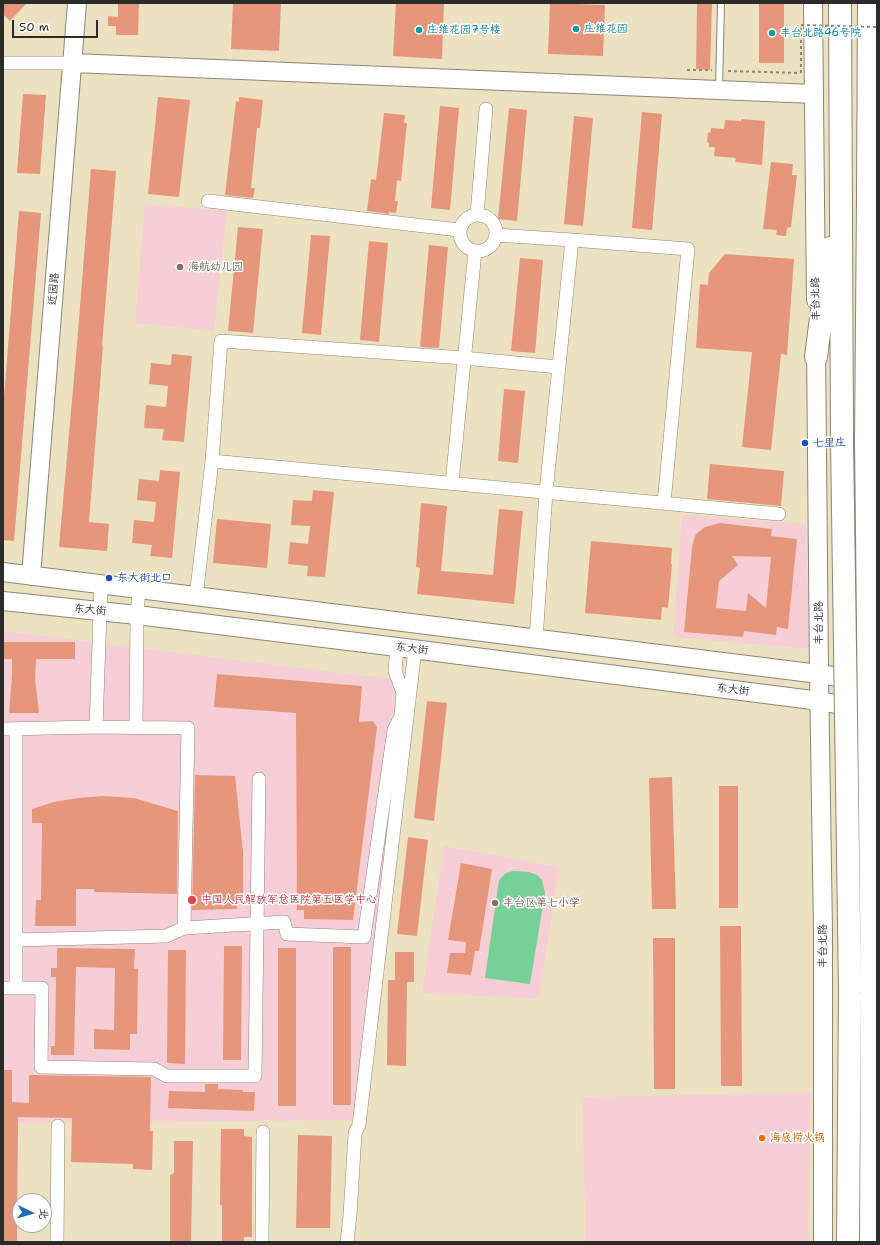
<!DOCTYPE html>
<meta charset="utf-8">
<style>
body{margin:0}
#map{position:relative;width:880px;height:1245px;overflow:hidden;background:#ece1c0;font-family:"Shantell Sans","LXGW WenKai TC",sans-serif}
canvas{display:block}
.frame{position:absolute;inset:0;border:4px solid #2b2b2b;pointer-events:none}
.north{position:absolute;left:12px;top:1193px;width:40px;height:40px;box-sizing:border-box;background:#fff;border:1px solid #aaa;border-radius:50%;rotate:95deg;font-size:11px;font-weight:700;line-height:16px;text-align:center;color:#2b2b2b}
.north::after{content:'';display:block;margin:auto;width:14px;height:18px;background:#1f6fb2;clip-path:polygon(50% 0,100% 100%,50% 72%,0 100%)}
.scale{position:absolute;left:12px;top:20px;width:86px;height:18px;box-sizing:border-box;border:2px solid #2b2b2b;border-top:0;padding-left:5px;font-size:12px;line-height:14px;white-space:nowrap;color:#2b2b2b;-webkit-text-stroke:3px #fff;paint-order:stroke}
</style>
<div id="map">
<canvas width="880" height="1245"></canvas>
<div class="frame"></div>
<div class="north">北</div>
<div class="scale">50 m</div>
</div>
<script>
const c = document.querySelector('canvas').getContext('2d');
c.lineJoin = 'round';
function fillPath(path, color) { c.fillStyle = color; c.fill(path, 'evenodd'); }
const poly = rows => new Path2D(rows.map(r => 'M' + r).join(''));
function stroke(path, color, width, dash) { c.strokeStyle = color; c.lineWidth = width; c.lineCap = dash ? 'butt' : 'round'; c.setLineDash(dash || []); c.stroke(path); }
function label(font, color, halo, rows, align = 'center') {
  c.font = font + ' "Shantell Sans","LXGW WenKai TC",sans-serif'; c.lineWidth = 3; c.setLineDash([]); c.textBaseline = 'middle'; c.strokeStyle = halo; c.fillStyle = color; for (const [text, x, y, turn = 0] of rows) {
    c.save(); c.translate(x, y); c.rotate((+turn || 0) * Math.PI / 180); c.textAlign = isNaN(turn) ? turn : align; if (halo) c.strokeText(text, 0, 0); c.fillText(text, 0, 0); c.restore();
  }
}
fillPath(poly([
 [145,204,227,211,214,331,135,323],
 [682,515,806,524,809,649,673,637],
 [3,631,408,681,355,1120,3,1123],
 [444,846,559,867,539,999,422,993],
 [810,1093,808,1242,586,1242,582,1097]
]), '#f6cfd6');
fillPath(poly([
 [513,871,529,872,537,875,542,880,545,893,530,984,485,978,499,880,506,873]
]), '#77d097');
fillPath(poly([
 [3,3,27,3,10,21,3,14],
 [118,3,139,3,138,35,116,35,116,26,108,26,108,16,118,17],
 [233,3,281,3,279,51,231,49],
 [396,3,444,3,442,59,393,56],
 [550,3,605,5,603,56,548,54],
 [697,3,712,3,710,70,696,69],
 [759,3,784,3,784,63,759,63],
 [23,94,46,95,40,174,17,173],
 [158,97,190,100,179,197,148,194],
 [239,97,263,100,260,128,257,128,251,188,255,188,253,198,225,195,236,101,239,102],
 [440,106,459,108,450,210,431,208],
 [509,108,527,110,517,221,498,219],
 [642,112,662,114,652,230,632,228],
 [384,113,405,115,404,123,407,123,401,181,397,180,395,201,398,201,396,213,389,212,389,214,367,211,371,179,376,180],
 [574,116,593,118,583,226,564,224],
 [741,119,765,121,762,165,735,162,736,158,714,156,715,147,709,147,709,143,707,142,708,132,710,133,711,128,724,129,725,120,741,121],
 [771,162,793,164,792,175,797,175,791,227,787,228,786,236,776,235,777,230,763,229],
 [91,169,116,171,102,346,103,346,89,522,109,524,107,551,59,547,77,344],
 [19,211,41,213,14,541,3,540,3,409],
 [238,227,263,229,253,333,228,331],
 [311,235,330,236,321,335,302,333],
 [369,241,388,243,379,342,360,340],
 [429,245,448,247,439,348,420,347],
 [725,254,794,259,787,355,781,354,771,450,742,447,752,352,696,348,700,284,708,285,709,273],
 [520,258,543,260,535,353,511,351],
 [172,354,192,356,184,442,162,440,164,429,144,428,146,405,166,407,168,386,149,384,151,363,171,365],
 [504,389,525,391,518,463,498,461],
 [710,464,784,471,781,506,707,499],
 [160,470,180,472,172,558,150,556,152,545,132,543,134,520,154,522,156,502,137,500,139,479,159,481],
 [313,490,334,492,325,577,307,576,308,566,288,564,290,542,308,544,310,526,291,525,293,500,312,501],
 [421,503,447,506,441,571,493,575,499,509,523,511,514,604,417,594,420,568,416,567],
 [217,519,271,524,267,568,213,563],
 [720,523,772,529,771,536,797,539,788,629,777,627,776,635,744,631,743,637,684,632,692,548,694,539,696,534,705,527],
 [732,556,771,557,766,608,748,593,746,611,716,608,719,581,738,565],
 [591,541,672,548,671,564,672,564,668,608,662,607,661,620,585,613],
 [3,642,75,642,75,659,36,659,35,679,39,713,9,713,12,676,12,659,3,659],
 [217,674,362,686,359,722,373,721,377,727,353,920,304,919,304,910,297,910,296,713,214,707],
 [427,701,447,703,434,821,414,818],
 [195,775,235,776,243,852,243,897,237,897,237,909,192,910],
 [672,777,676,909,652,909,649,778],
 [719,786,738,786,738,908,719,908],
 [104,796,134,798,178,811,177,894,94,892,94,889,76,889,76,926,35,926,36,900,41,900,42,823,32,823,32,809,54,802,78,798],
 [408,837,428,840,417,936,397,934],
 [461,863,492,869,479,951,475,951,471,975,447,973,450,953,465,953,466,942,448,940],
 [720,926,741,926,742,1086,721,1086],
 [653,938,675,938,675,1089,654,1089],
 [224,946,242,946,241,1060,223,1060],
 [333,947,351,947,351,1105,333,1105],
 [57,948,135,949,134,969,138,969,137,1034,130,1034,130,1050,94,1049,94,1029,114,1030,115,968,76,967,74,1055,51,1055,51,1046,55,1046,56,977,51,977,51,968,57,968],
 [278,948,296,948,296,1106,278,1106],
 [168,950,186,950,185,1064,167,1063],
 [395,952,414,952,414,982,407,982,406,1066,387,1065,388,980,395,980],
 [3,1070,12,1070,12,1102,29,1103,29,1075,151,1077,150,1131,153,1131,152,1170,133,1169,133,1164,71,1162,72,1118,18,1117,17,1242,3,1242],
 [205,1084,218,1084,218,1089,243,1090,243,1092,255,1092,254,1111,168,1108,169,1091,205,1092],
 [221,1129,244,1129,244,1136,252,1137,252,1237,244,1237,244,1242,222,1242,222,1205,220,1205],
 [298,1135,332,1136,330,1228,296,1228],
 [174,1141,193,1141,191,1242,170,1242,170,1175,174,1173]
]), '#e6967b');
const lane = poly([
 [719,88,721,3]
]);
const street = poly([
 [3,63,73,63],
 [208,201,459,230],
 [477,214,486,109],
 '460 233a18 18 0 1 1 36 0a18 18 0 1 1-36 0Z',
 [496,235,572,240],
 [212,461,779,514],
 [452,483,475,251],
 [196,597,212,461,221,341,464,358,558,367],
 [536,639,546,492,572,240,688,249,664,503],
 [96,727,101,584],
 [136,727,137,615,139,589],
 [3,729,96,727,188,728,184,928,284,922,287,934,364,937,394,730,401,716,403,693,395,671,397,647],
 [16,729,16,988],
 [16,940,166,936,184,928],
 [3,988,42,988,41,1067,154,1069,167,1076,255,1076,259,779],
 [57,1242,58,1126],
 [262,1242,263,1132],
 [347,1242,350,1215,355,1133,359,1125,415,649]
]);
const secondary = poly([
 [813,3,816,300],
 [73,63,814,94],
 [816,344,819,674,823,932,823,1242],
 [3,572,819,674,877,683],
 [31,576,77,3],
 [3,601,137,615,397,647,820,701,877,712]
]);
const highway = poly([
 [840,3,842,441],
 [816,357,830,248],
 [866,441,868,198,869,3],
 [848,1242,850,991],
 [871,1242,872,993]
]);
stroke(lane, '#8c8676', 8);
stroke(street, '#8c8676', 14);
stroke(secondary, '#8c8676', 20);
stroke(highway, '#8c8676', 24);
stroke(poly([
 [687,70,712,70],
 [728,71,800,73]
]), '#8c8676', 2, [3, 3]);
stroke(lane, '#fff', 6);
stroke(street, '#fff', 13);
stroke(secondary, '#fff', 18);
stroke(highway, '#fff', 22);
const highwayBridge = poly([
 [842,441,850,991],
 [866,441,872,993]
]);
stroke(highwayBridge, '#8c8676', 24, []);
stroke(poly([
 [801,73,801,25,877,27]
]), '#8c8676', 2, [3, 3]);
stroke(highwayBridge, '#fff', 22);
for (const [x, y, r, color] of [
 [576,29,4,"#0f9aa8"],
 [419,30,4,"#0f9aa8"],
 [772,33,4,"#0f9aa8"],
 [180,267,4,"#8d6e63"],
 [805,443,4,"#1a4fb4"],
 [109,578,4,"#1a4fb4"],
 [192,900,5,"#e0444e"],
 [495,903,4,"#8d6e63"],
 [762,1138,4,"#e8710a"]
]) { const dot = new Path2D(); dot.arc(x, y, r, 0, 2 * Math.PI); c.fillStyle = color; c.fill(dot); stroke(dot, '#fff', 1.5); }
label('11px', '#0d838f', '#fff', [
 ["庄维花园",584,29],
 ["庄维花园7号楼",427,30],
 ["丰台北路46号院",780,33]
], 'left');
label('11px', '#785e54', '#fff', [
 ["海航幼儿园",188,267],
 ["丰台区第七小学",503,903]
], 'left');
label('11px', '#2b2b2b', '#fff', [
 ["近园路",54,289,-85],
 ["丰台北路",816,299,-91],
 ["东大街",90,610,6],
 ["丰台北路",819,623,-90],
 ["东大街",412,649,7],
 ["东大街",733,690,7],
 ["丰台北路",823,946,-90]
]);
label('11px', '#164399', '#fff', [
 ["七里庄",813,443],
 ["东大街北口",117,578]
], 'left');
label('11px', '#be3a42', '#fff', [
 ["中国人民解放军总医院第五医学中心",201,900]
], 'left');
label('11px', '#c56008', '#fff', [
 ["海底捞火锅",770,1138]
], 'left');
</script>
